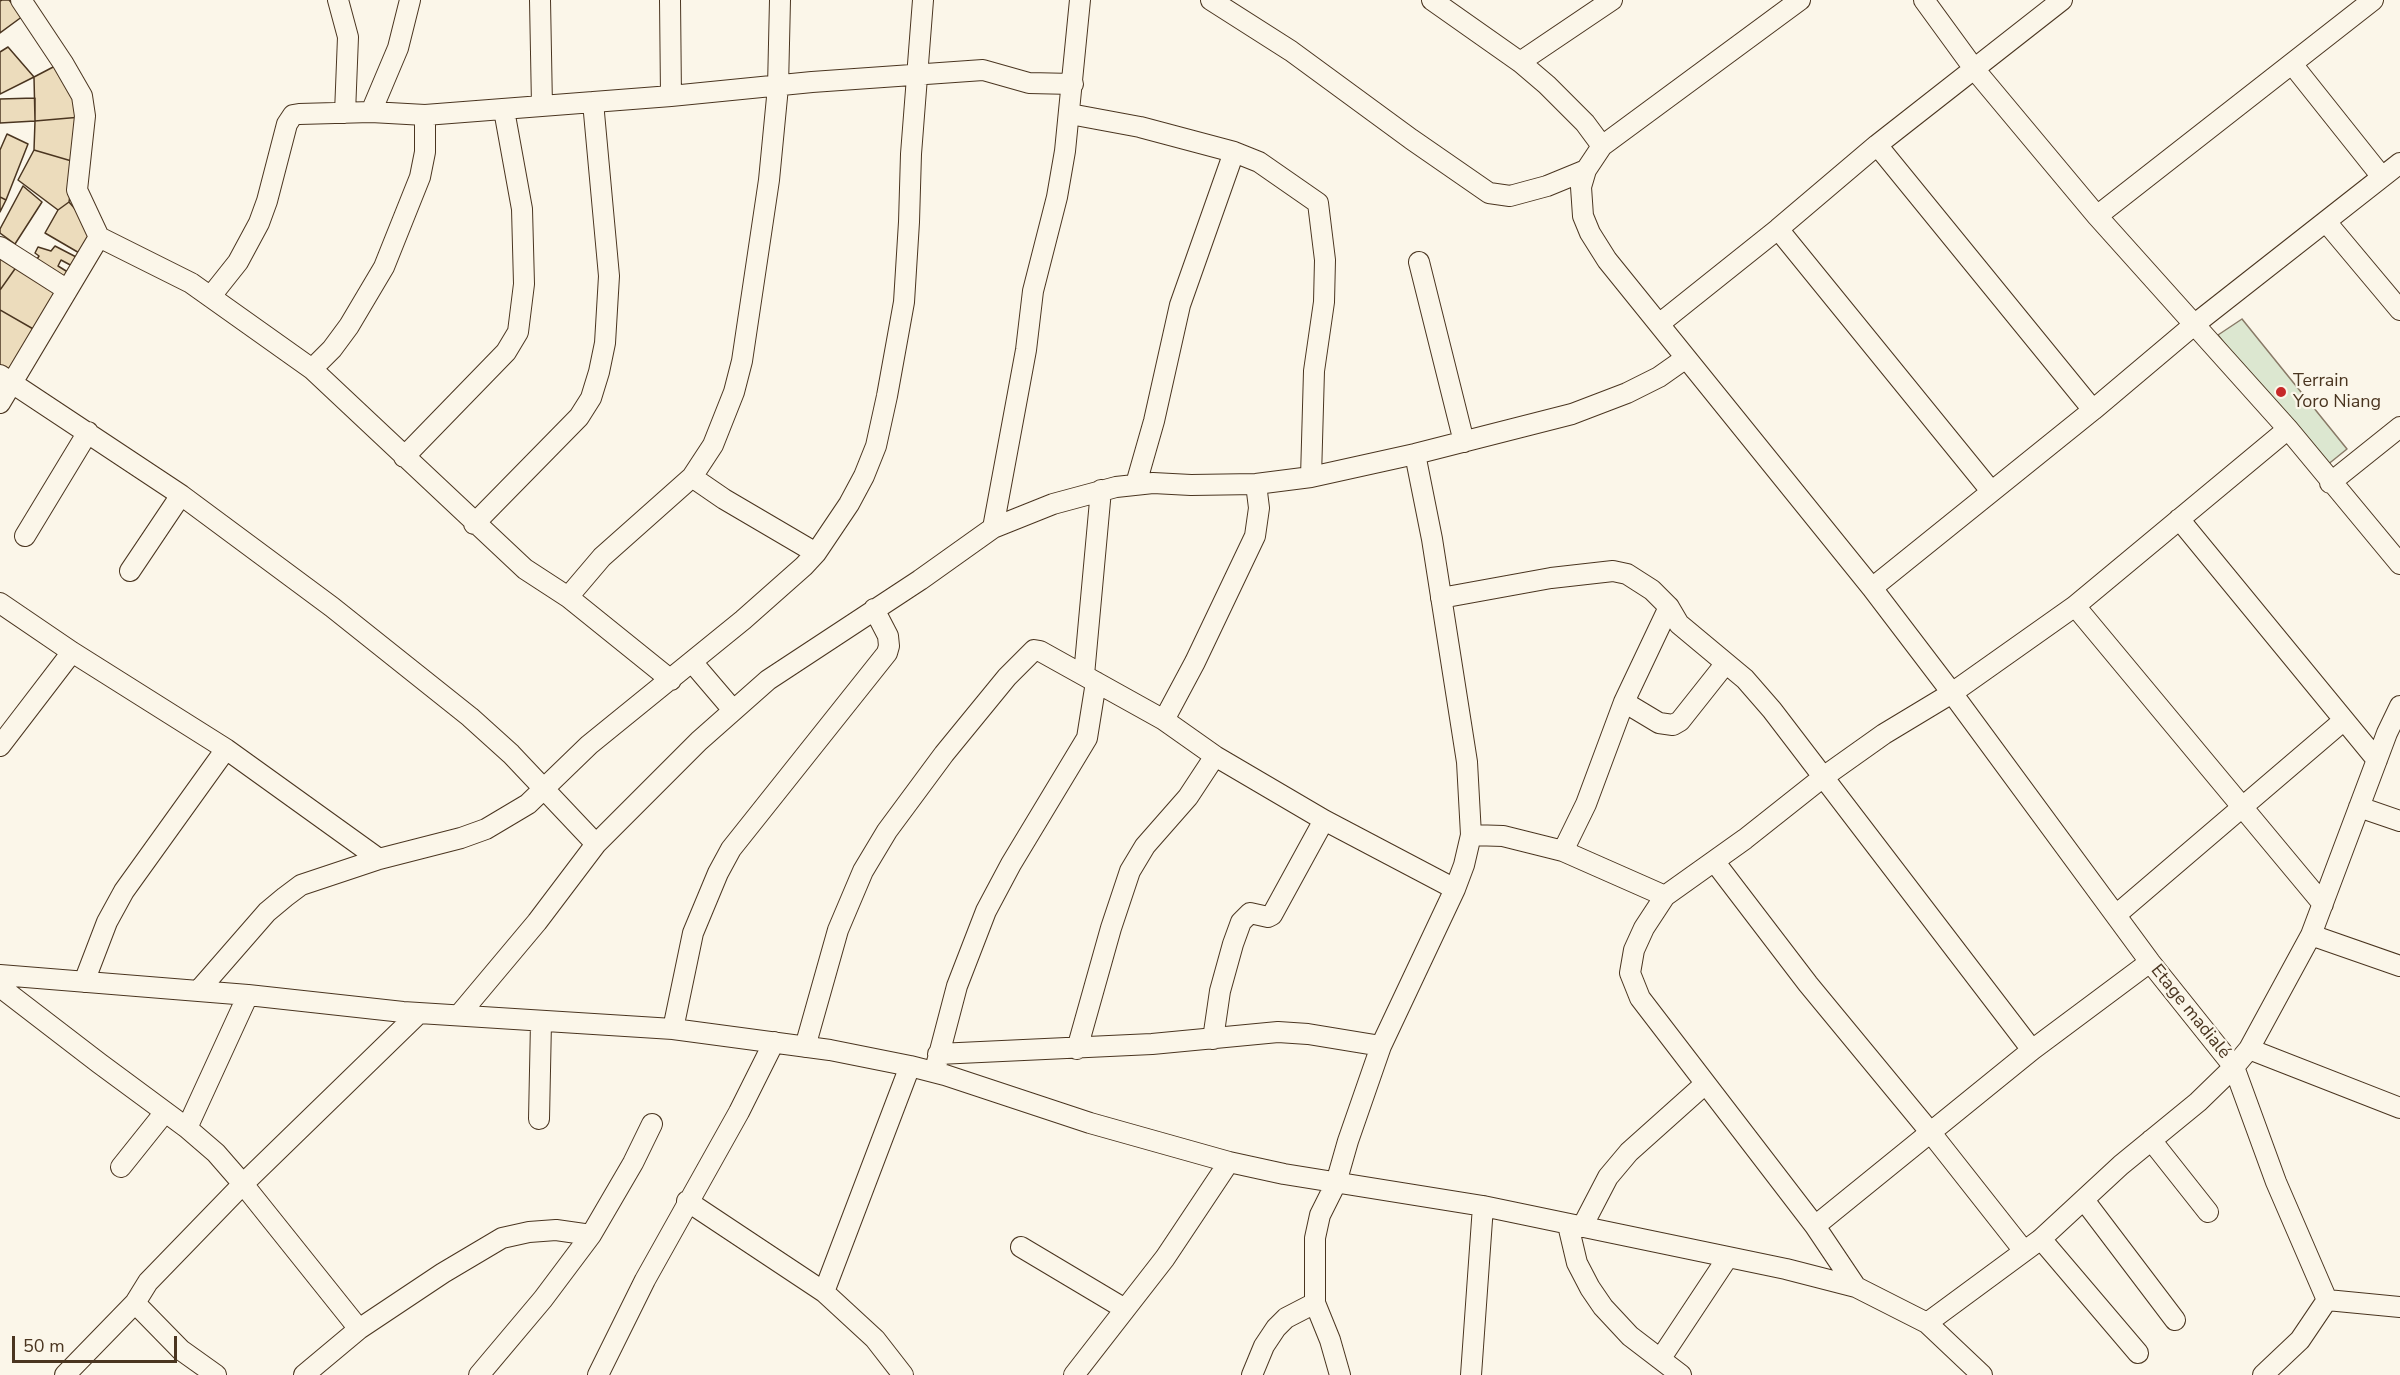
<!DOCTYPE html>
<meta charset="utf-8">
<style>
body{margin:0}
#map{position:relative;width:2400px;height:1375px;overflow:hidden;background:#fbf6e9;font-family:"Nunito Sans",sans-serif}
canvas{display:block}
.scale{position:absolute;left:12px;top:1336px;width:165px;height:27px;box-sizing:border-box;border:3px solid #4a3520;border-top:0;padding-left:8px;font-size:18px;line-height:21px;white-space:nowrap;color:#4a3520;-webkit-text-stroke:4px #fbf6e9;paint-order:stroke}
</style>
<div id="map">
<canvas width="2400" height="1375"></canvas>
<div class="scale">50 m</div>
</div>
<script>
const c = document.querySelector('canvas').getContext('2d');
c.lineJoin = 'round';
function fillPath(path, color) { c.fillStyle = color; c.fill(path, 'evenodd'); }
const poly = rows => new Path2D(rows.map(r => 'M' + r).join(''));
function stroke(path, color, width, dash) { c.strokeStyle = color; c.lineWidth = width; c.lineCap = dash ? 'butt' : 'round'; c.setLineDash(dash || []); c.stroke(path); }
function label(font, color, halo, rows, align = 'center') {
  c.font = font + ' "Nunito Sans",sans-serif'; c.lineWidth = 4.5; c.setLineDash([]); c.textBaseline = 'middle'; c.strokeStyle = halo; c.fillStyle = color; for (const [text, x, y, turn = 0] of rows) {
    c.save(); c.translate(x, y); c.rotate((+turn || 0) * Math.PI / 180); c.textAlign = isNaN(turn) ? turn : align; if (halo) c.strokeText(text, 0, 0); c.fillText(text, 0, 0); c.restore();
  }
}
const green = poly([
 [2242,319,2347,449,2321,470,2218,335,2242,319]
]);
fillPath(green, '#dce7d0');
stroke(green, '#887966', 1.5);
const building = poly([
 [2,0,9,0,23,16,0,33,0,1,2,0],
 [8,47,34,77,0,94,0,52,8,47],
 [57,65,81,117,35,121,34,77,57,65],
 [35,98,35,121,0,123,0,99,35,98],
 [81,117,75,162,34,150,35,121,81,117],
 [7,134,28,144,6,200,0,197,0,150,7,134],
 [34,150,75,162,69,202,58,210,18,180,34,150],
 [23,186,42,202,15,244,0,233,0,229,23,186],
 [0,197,6,200,0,212,0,197],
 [69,202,95,232,81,254,45,233,58,210,69,202],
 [55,246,80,259,74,267,61,260,58,266,71,274,65,283,34,264,39,256,35,253,38,247,51,251,55,246],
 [0,257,17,266,0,290,0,257],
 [17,266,58,292,35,330,0,310,0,290,17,266],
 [0,310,35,330,9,374,0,369,0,310]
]);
fillPath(building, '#ecdcbc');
stroke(building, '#4a3520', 1.5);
const minor = poly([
 [21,0,63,63,82,96,85,116,77,190,99,237,191,283,312,369,525,569,568,597,671,680],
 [338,0,348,37,345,113],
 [540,0,542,106],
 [670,0,671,96],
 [1211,0,1291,51,1411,139,1489,193,1510,196,1547,186,1586,170],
 [1432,0,1520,62,1547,85,1585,123,1602,146],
 [1800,0,1602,146,1586,170,1581,187,1583,216,1590,233,1607,260,1872,588,1952,693,2150,962,2234,1067,2276,1182,2327,1300,2400,1307],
 [1924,0,1975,70,2097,216,2288,429,2400,564],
 [1520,62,1612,0],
 [2292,64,2382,177],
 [371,112,398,48,410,0],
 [1070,114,1140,127,1234,152,1259,162,1318,203,1325,260,1324,302,1314,371,1311,477],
 [1877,145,2093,410],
 [2097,216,2373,0],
 [2327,223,2400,310],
 [1778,229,1991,491],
 [0,247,66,289],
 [1419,262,1464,442],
 [211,296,238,262,259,223,267,201,287,124,293,115,299,114,371,112,425,115,671,96,812,82,983,70,1029,83,1073,84],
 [1659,324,1778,229,1877,145,2062,0],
 [312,369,332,349,349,326,384,267,420,177,425,152,425,115],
 [0,375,181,495,332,607,470,717,511,754,596,844],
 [0,403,99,237],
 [404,457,506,352,518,332,524,284,522,209,504,110],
 [692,477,724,499,816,553],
 [2330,483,2400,427],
 [1136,484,1154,421,1180,305,1234,152],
 [2179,519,2377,760],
 [474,524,579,417,591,398,599,372,605,343,609,276,593,102],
 [993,528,1026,350,1033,291,1057,197,1065,151,1080,0],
 [25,536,88,432],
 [130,571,181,495],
 [1872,588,2093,410,2195,324,2400,163],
 [568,597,602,557,692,477,713,445,734,392,742,361,769,180,778,87,780,0],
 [1441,598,1551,578,1613,571,1627,574,1652,590,1669,607,1679,624,1745,679,1772,710,2032,1050],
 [0,603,72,652,226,749,379,859,461,838,486,829,528,804,589,745,743,620,804,566,816,553,849,504,864,476,876,446,887,396,904,302,909,222,911,154,923,0],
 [2075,606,2323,904],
 [692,662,733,710],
 [1084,675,1101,490],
 [1624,702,1659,723,1673,725,1680,721,1726,663],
 [1164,720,1195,662,1255,536,1259,508,1256,484],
 [0,746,72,652],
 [2359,807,2400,821],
 [1471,835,1503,836,1563,851,1665,896],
 [1563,851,1586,804,1624,702,1669,607],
 [1714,861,1808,984,1931,1133,2024,1251],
 [2116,915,2343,721],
 [2311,935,2400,966],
 [0,975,248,995,403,1012,673,1029,830,1050,910,1066,945,1075,1090,1123,1229,1162,1284,1174,1483,1206,1786,1269,1856,1287,1927,1323,2041,1239,2121,1165,2198,1102,2234,1067,2249,1049,2311,935,2387,733,2400,706],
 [84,982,107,922,124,891,226,749],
 [0,987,99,1063,187,1128,216,1153,243,1184,359,1329],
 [199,990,267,912,285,897,301,885,379,859],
 [459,1015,537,922,596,844,699,741,768,680,920,580,993,528,1053,504,1116,487,1153,483,1191,485,1256,484,1311,477,1415,454,1572,414,1627,393,1659,377,1686,358],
 [673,1029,693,933,718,873,731,849,887,653,889,646,888,636,874,609],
 [1213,1039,1220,991,1233,944,1241,922,1250,913,1268,917,1272,915,1324,820],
 [805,1047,838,930,863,871,887,831,944,754,1007,677,1034,650,1040,651,1164,720,1215,756,1324,820,1455,889],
 [1077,1049,1111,928,1130,871,1145,846,1188,797,1215,756],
 [2249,1049,2400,1108],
 [938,1054,1152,1044,1278,1032,1308,1034,1381,1046,1455,889,1464,865,1471,835,1467,762,1432,539,1415,454],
 [936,1066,957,986,986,911,1011,864,1087,738,1096,682],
 [539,1119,541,1022],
 [187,1128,248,995],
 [2151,1140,2208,1212],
 [121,1167,165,1112],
 [2084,1200,2175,1320],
 [687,1201,824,1292,875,1339,903,1375],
 [1568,1225,1577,1263,1590,1288,1603,1307,1630,1336,1681,1375],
 [1815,1226,2032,1050,2150,962],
 [1582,1227,1608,1177,1629,1152,1705,1084],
 [2041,1239,2138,1353],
 [1021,1247,1125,1309],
 [1856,1287,1815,1226,1640,998,1630,973,1634,950,1644,928,1665,896,1745,839,1822,778,1884,734,1952,693,2075,606,2288,429],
 [824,1292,910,1066],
 [135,1303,181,1350,216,1375],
 [1927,1323,1982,1375],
 [1661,1358,1728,1257],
 [65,1375,135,1303,148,1282,243,1184,419,1013],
 [304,1375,359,1329,443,1273,502,1238,529,1232,556,1230,591,1235],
 [479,1375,543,1299,591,1235,633,1163,652,1124],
 [598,1375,645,1280,739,1112,774,1042],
 [1074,1375,1165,1258,1229,1162],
 [1252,1375,1264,1346,1276,1328,1286,1318,1315,1303],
 [1340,1375,1330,1340,1315,1303,1315,1238,1320,1215,1336,1183,1348,1141,1381,1046],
 [1471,1375,1483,1206],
 [2263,1375,2300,1340,2327,1300]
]);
stroke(minor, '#4a3520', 22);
stroke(minor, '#fbf6e9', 20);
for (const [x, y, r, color] of [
 [2281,392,6,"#c62828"]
]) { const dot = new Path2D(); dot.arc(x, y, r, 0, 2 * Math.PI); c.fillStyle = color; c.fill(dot); stroke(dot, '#fbf6e9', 2); }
label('18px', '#4a3520', '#fbf6e9', [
 ["Terrain",2293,382],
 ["Yoro Niang",2293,403]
], 'left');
label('18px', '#4a3520', '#fbf6e9', [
 ["Etage madialé",2190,1012,51]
]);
</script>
